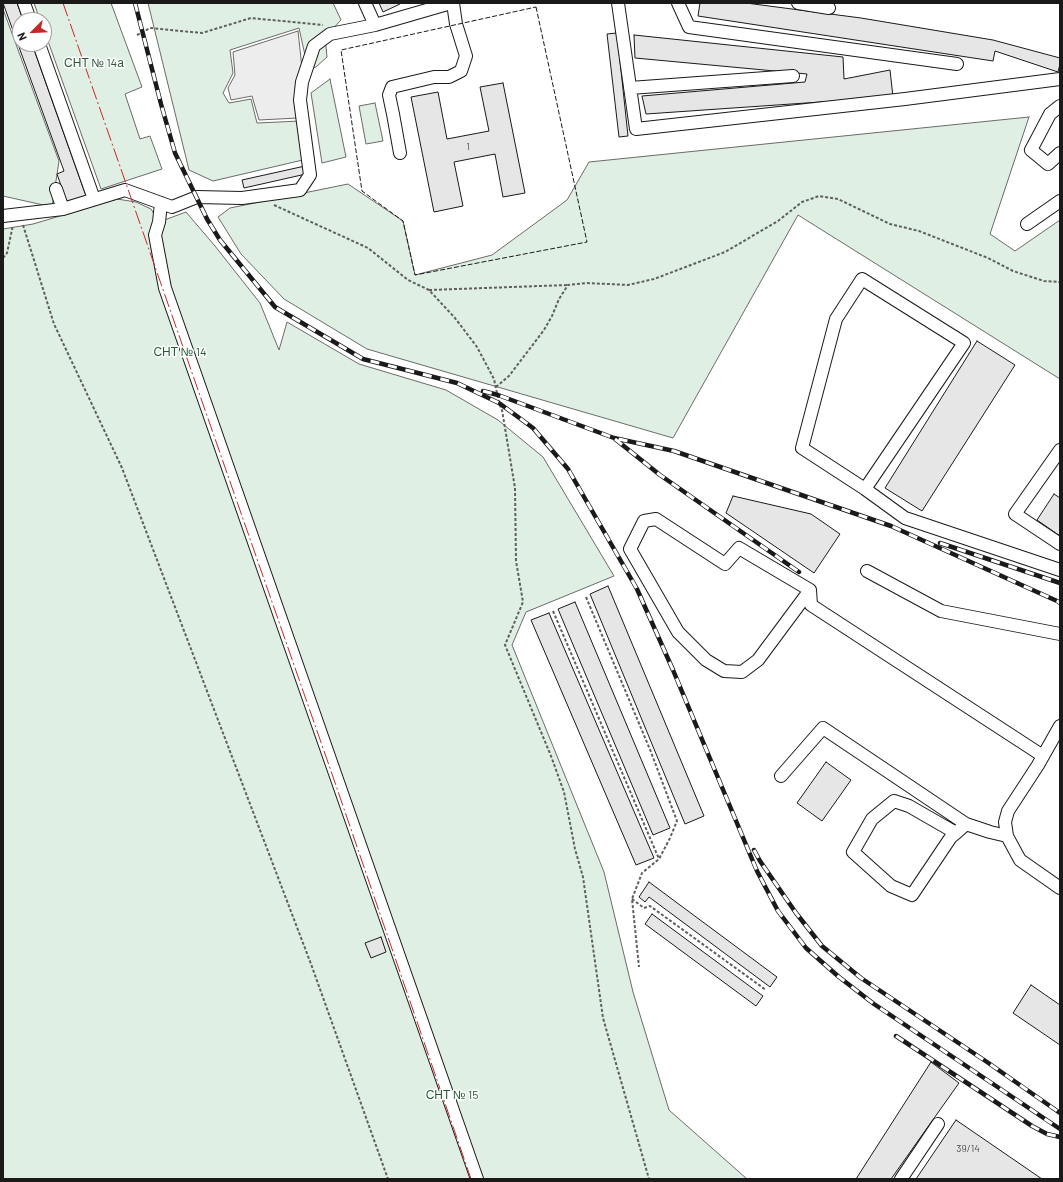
<!DOCTYPE html>
<meta charset="utf-8">
<style>
body{margin:0}
#map{position:relative;width:1063px;height:1182px;overflow:hidden;background:#fff;font-family:Barlow,sans-serif}
canvas{display:block}
.frame{position:absolute;inset:0;border:4px solid #1a1a1a;pointer-events:none}
.north{position:absolute;left:12px;top:12px;width:40px;height:40px;box-sizing:border-box;background:#fff;border:1px solid #a3a3a3;border-radius:50%;rotate:246deg;font-size:11px;font-weight:700;line-height:16px;text-align:center;color:#1a1a1a}
.north::after{content:'';display:block;margin:auto;width:14px;height:18px;background:#c62828;clip-path:polygon(50% 0,100% 100%,50% 72%,0 100%)}
</style>
<div id="map">
<canvas width="1063" height="1182"></canvas>
<div class="frame"></div>
<div class="north">N</div>
</div>
<script>
const c = document.querySelector('canvas').getContext('2d');
c.lineJoin = 'round';
function fillPath(path, color) { c.fillStyle = color; c.fill(path, 'evenodd'); }
const poly = rows => new Path2D(rows.map(r => 'M' + r).join(''));
function stroke(path, color, width, dash) { c.strokeStyle = color; c.lineWidth = width; c.lineCap = dash ? 'butt' : 'round'; c.setLineDash(dash || []); c.stroke(path); }
function label(font, color, halo, rows, align = 'center') {
  c.font = font + ' Barlow,sans-serif'; c.lineWidth = 3; c.setLineDash([]); c.textBaseline = 'middle'; c.strokeStyle = halo; c.fillStyle = color; for (const [text, x, y, turn = 0] of rows) {
    c.save(); c.translate(x, y); c.rotate((+turn || 0) * Math.PI / 180); c.textAlign = isNaN(turn) ? turn : align; if (halo) c.strokeText(text, 0, 0); c.fillText(text, 0, 0); c.restore();
  }
}
const green = poly([
 [34,3,111,3,142,87,125,94,140,139,150,136,162,169,101,189,44,30,44,20,40,20,34,3],
 [148,3,333,3,341,20,325,37,327,57,316,67,308,69,299,28,230,50,233,73,223,93,229,103,251,99,257,123,300,121,307,159,213,181,189,170,148,3],
 [3,9,59,161,52,207,3,196,3,9],
 [330,79,346,157,322,163,311,93,330,79],
 [375,103,383,141,366,144,359,106,375,103],
 [1029,117,990,234,1015,251,1060,220,1060,379,798,215,673,438,367,349,284,299,241,254,218,217,230,208,348,184,403,221,415,275,492,255,567,200,589,162,1029,117],
 [117,199,136,202,151,209,159,222,186,212,215,246,260,303,279,350,287,322,359,364,446,390,498,420,543,457,614,576,526,612,512,645,604,872,633,992,669,1110,747,1179,3,1179,3,229,33,224,117,199]
]);
fillPath(green, '#e0efe3');
stroke(green, '#6a6a6a', 1);
const parking = poly([
 [298,31,302,68,296,82,298,118,259,120,252,96,231,100,228,88,235,75,233,52,298,31]
]);
fillPath(parking, '#ededed');
stroke(parking, '#6a6a6a', 1);
const building = poly([
 [3,3,17,3,23,20,20,20,20,44,32,44,86,196,67,203,57,174,64,171,3,3],
 [379,3,400,3,400,4,383,12,379,3],
 [700,3,746,3,861,18,993,40,1060,58,1060,64,1058,72,995,51,993,61,698,16,700,3],
 [617,33,628,136,619,137,607,34,617,33],
 [634,35,843,57,844,79,890,70,893,97,646,114,642,96,805,82,807,74,635,58,634,35],
 [503,83,525,193,503,197,495,154,454,162,463,206,434,212,411,97,438,92,447,139,489,131,480,87,503,83],
 [305,166,306,174,244,188,242,180,305,166],
 [977,341,1015,365,922,511,885,488,977,341],
 [1054,494,1060,498,1060,536,1037,520,1054,494],
 [733,496,811,514,840,534,814,573,726,513,733,496],
 [608,586,704,816,685,824,590,594,608,586],
 [575,602,670,828,653,835,558,609,575,602],
 [549,613,654,858,636,865,531,620,549,613],
 [826,762,851,780,822,821,797,803,826,762],
 [649,882,777,977,770,987,649,897,645,902,639,897,649,882],
 [652,914,763,996,756,1006,645,924,652,914],
 [381,937,386,952,371,958,365,943,381,937],
 [1031,985,1060,1005,1060,1045,1013,1013,1031,985],
 [931,1062,959,1083,891,1179,856,1179,931,1062],
 [956,1120,1042,1179,916,1179,956,1120]
]);
fillPath(building, '#e6e6e6');
stroke(building, '#1a1a1a', 1);
const minor = poly([
 [24,3,30,20],
 [365,3,375,25],
 [618,3,636,129,905,99,1060,79],
 [678,3,689,27,957,64],
 [798,3,829,8],
 [39,44,94,199],
 [630,88,793,76],
 [1060,106,1050,114,1031,150,1048,164,1060,153],
 [400,153,393,114,389,95,392,87,434,77,449,77,461,71,466,56,456,24,453,3],
 [56,189,63,209],
 [161,203,159,222,155,235,165,288,477,1179],
 [3,216,63,209,125,190,172,207,197,197,242,198,300,190,310,175,300,100,302,82,314,46,330,34,375,25,451,3],
 [1027,224,1060,201],
 [1060,450,1015,514,1060,544],
 [865,489,964,343,862,279,836,319,802,448,865,489,905,518,1060,570],
 [867,571,941,611,1060,634],
 [810,590,758,660,742,672,724,671,706,660,678,632,630,549,644,521,656,519,725,564,739,548,810,590,811,605,1043,756],
 [1060,726,1038,765,1008,811,1005,822,1007,836,1020,860,1060,888],
 [781,776,823,728,966,824,990,832,1007,836],
 [956,833,909,806,894,801,872,819,853,852,891,886,912,895,951,837,956,833,966,824],
 [901,1179,938,1124]
]);
stroke(minor, '#1a1a1a', 14);
stroke(poly([
 [137,35,150,28,202,33,251,18,323,25],
 [274,205,368,248,408,280,429,290,455,318,477,347,494,379,499,403,502,410,515,488,516,561,523,602,505,645,551,756,564,792,575,849,583,877,603,1018,649,1179],
 [23,225,54,324,122,468,311,964,388,1179],
 [3,258,7,253,13,225],
 [429,290,568,285],
 [496,387,509,376,544,330,552,316,559,299,568,285,587,283,628,285,654,279,725,252,778,221,802,202,819,196,838,199,890,224,919,231,988,258,1013,271,1044,281,1060,282],
 [586,597,651,752,677,821,670,838,659,859,642,873,632,899,639,967],
 [553,611,659,859],
 [632,899,644,908,650,906,766,990]
]), '#5f5f5f', 2, [3, 2]);
stroke(minor, '#fff', 12);
const rail = poly([
 [135,3,161,104,175,153,207,219,220,240,275,307,363,359,457,383,499,403,533,428,568,469,637,589,673,670,757,871,778,911,806,948,839,977,874,1004,1060,1129],
 [483,391,498,395,614,438,674,451,891,526,1057,601,1060,603],
 [615,439,660,475,799,572],
 [940,543,1060,583],
 [754,850,760,861,796,913,822,946,861,978,987,1062,1060,1113],
 [896,1036,1032,1126,1047,1134,1060,1137]
]);
stroke(rail, '#1a1a1a', 4.5);
stroke(rail, '#fff', 3, [9]);
stroke(poly([
 [536,7,587,242,415,275,403,221,362,191,341,50,536,7]
]), '#1a1a1a', 1, [5, 2]);
stroke(poly([
 [63,3,331,771,471,1179]
]), '#c62828', 1, [14, 3, 2, 3]);
label('10px', '#4d4d4d', null, [
 ["1",468,147],
 ["39/14",968,1149]
]);
label('12px', '#2b5a34', '#fff', [
 ["СНТ № 14а",94,63],
 ["СНТ № 14",180,352],
 ["СНТ № 15",452,1095]
]);
</script>
